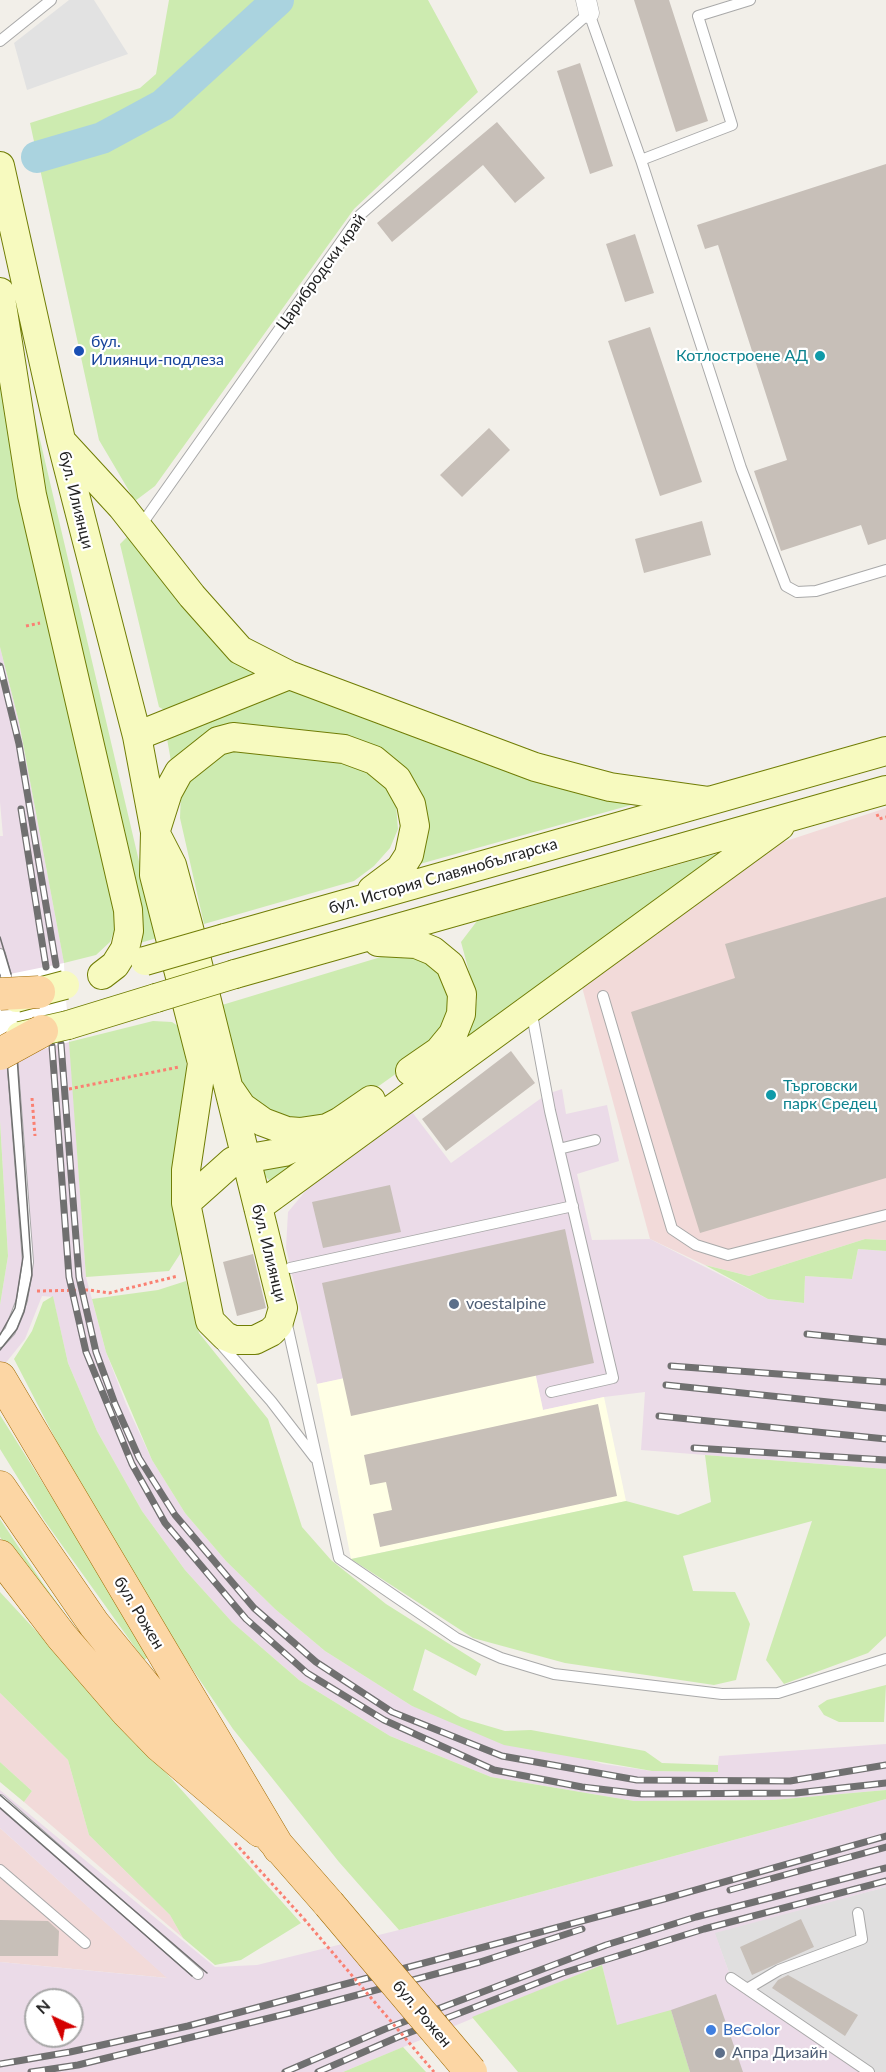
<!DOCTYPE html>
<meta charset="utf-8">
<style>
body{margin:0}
#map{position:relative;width:886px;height:2072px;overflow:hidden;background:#f2efe9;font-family:Lato,sans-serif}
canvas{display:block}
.north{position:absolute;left:24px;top:1988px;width:60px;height:60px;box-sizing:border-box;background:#fff;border:2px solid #a7a7a7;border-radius:50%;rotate:316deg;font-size:16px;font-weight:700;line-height:24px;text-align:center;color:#222}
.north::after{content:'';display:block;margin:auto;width:21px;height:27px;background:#d40000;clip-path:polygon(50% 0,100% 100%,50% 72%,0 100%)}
</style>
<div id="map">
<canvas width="886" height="2072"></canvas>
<div class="north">N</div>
</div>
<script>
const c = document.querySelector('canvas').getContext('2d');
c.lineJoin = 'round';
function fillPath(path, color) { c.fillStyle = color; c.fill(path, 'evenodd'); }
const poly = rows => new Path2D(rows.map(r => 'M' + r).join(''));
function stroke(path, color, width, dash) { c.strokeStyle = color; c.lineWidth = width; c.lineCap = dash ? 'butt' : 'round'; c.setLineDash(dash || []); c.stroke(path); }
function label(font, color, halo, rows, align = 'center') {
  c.font = font + ' Lato,sans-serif'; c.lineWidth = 4.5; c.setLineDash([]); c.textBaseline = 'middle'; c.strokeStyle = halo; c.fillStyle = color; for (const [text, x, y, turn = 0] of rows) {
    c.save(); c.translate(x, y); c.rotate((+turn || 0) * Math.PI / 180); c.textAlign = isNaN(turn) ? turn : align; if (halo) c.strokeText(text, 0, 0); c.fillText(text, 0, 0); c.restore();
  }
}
fillPath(poly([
 [886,1887,886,2072,869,2072,731,1978,714,1932]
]), '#e0dfdf');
fillPath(poly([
 [886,808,886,1240,865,1239,749,1276,705,1265,650,1239,582,987,771,846],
 [0,1693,68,1760,89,1835,170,1915,183,1938,24,1802,32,1791,0,1762],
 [0,1828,168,1978,0,1962]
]), '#f2dad9');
fillPath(poly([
 [0,647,19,722,64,963,86,1277,106,1352,126,1404,152,1460,185,1513,226,1561,275,1609,325,1651,412,1706,603,1764,652,1771,717,1772,719,1756,886,1744,886,1790,773,1800,634,1801,491,1777,390,1736,299,1680,232,1622,185,1570,142,1511,97,1431,68,1363,53,1297,42,1296,25,1339,0,1370,0,1305,8,1256,0,1121,0,836,3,836,0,802],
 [562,1089,566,1114,607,1105,619,1161,577,1174,592,1240,650,1239,768,1299,804,1303,805,1276,852,1279,858,1249,886,1251,886,1469,641,1450,645,1392,604,1397,543,1410,528,1339,317,1384,286,1248,288,1212,308,1188,412,1112,451,1163,547,1094],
 [0,1790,215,1967,257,1965,399,1930,886,1799,886,1887,715,1933,731,1978,869,2072,691,2072,617,2026,602,1965,343,2072,0,2072,0,1962,167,1978,0,1828],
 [36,2000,72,2000,72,2036,36,2036]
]), '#ebdbe8');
fillPath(poly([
 [528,1339,543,1410,604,1397,626,1501,351,1559,317,1384]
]), '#ffffe5');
fillPath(poly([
 [169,0,428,0,478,92,354,209,155,486,135,501,99,440,30,123,140,88,156,74],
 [0,352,115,907,116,925,110,942,96,955,64,963,19,722,0,647],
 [33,410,157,938,140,943,38,473],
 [127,537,136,537,224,650,258,676,166,711,159,707,120,544],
 [297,684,649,800,409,867,417,789,267,731,172,767,166,733],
 [228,749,344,757,372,770,387,787,396,806,398,829,390,848,374,866,354,881,204,924,180,818,181,792,191,772],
 [737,848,285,1177,269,1180,264,1175,262,1169,313,1149,451,1051,471,1021,477,1001,461,942,477,921],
 [394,953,415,954,444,977,451,1008,443,1031,425,1053,341,1113,292,1125,245,1093,222,1005],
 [153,1021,172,1022,178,1026,185,1048,188,1083,182,1251,169,1271,86,1277,69,1042],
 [0,1121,8,1256,0,1305],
 [865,1239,886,1240,886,1251,858,1249,852,1279,805,1276,804,1303,768,1299,705,1265,749,1276],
 [186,1281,199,1333,268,1419,302,1527,331,1560,386,1604,481,1664,476,1676,425,1649,413,1690,461,1718,505,1731,531,1730,645,1751,662,1763,718,1765,718,1772,652,1771,504,1745,412,1706,325,1651,275,1609,226,1561,185,1513,152,1460,106,1352,92,1299,158,1290],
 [53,1296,68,1363,97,1431,142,1511,185,1570,232,1622,299,1680,390,1736,491,1777,634,1801,773,1800,886,1790,886,1799,399,1930,339,1862,233,1729,174,1642,85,1496,14,1359,32,1331,43,1302],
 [0,1415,151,1655,144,1660,44,1520,0,1449],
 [705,1455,886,1469,886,1636,868,1653,784,1684,766,1660,812,1521,683,1556,693,1591,735,1592,750,1624,736,1680,714,1685,565,1663,473,1638,351,1559,626,1501,678,1515,711,1502],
 [0,1519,42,1582,108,1674,38,1589,0,1537],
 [0,1592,125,1727,301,1923,241,1960,215,1965,183,1938,170,1915,89,1835,68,1760,0,1693],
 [886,1685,884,1722,839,1722,824,1715,818,1706,827,1700],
 [0,1762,32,1791,24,1802,0,1782],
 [602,1965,617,2025,671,2010,690,2072,518,2072,472,2017],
 [403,2047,426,2072,343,2072]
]), '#cdebb0');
fillPath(poly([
 [69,0,94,0,128,54,27,90,14,43]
]), '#e2e2e2');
fillPath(poly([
 [64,963,69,1042,13,1057,0,1064,0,976]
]), '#fff');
stroke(poly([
 [37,157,102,138,163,105,278,0]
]), '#aad3df', 32);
fillPath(poly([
 [634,0,669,0,708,121,676,132],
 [580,63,613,166,590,174,557,71],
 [497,122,545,178,515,203,483,165,392,242,377,223],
 [886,164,886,539,868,545,861,525,781,551,754,471,787,460,718,245,705,249,697,225],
 [635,234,654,293,625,302,606,244],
 [650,327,702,482,660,496,608,341],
 [489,428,510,450,462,497,440,475],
 [702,521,711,555,644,573,635,539],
 [886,897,886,1178,700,1233,631,1012,735,978,725,944],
 [511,1051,535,1083,446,1151,422,1119],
 [390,1185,401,1232,323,1248,312,1202],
 [565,1229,594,1363,351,1416,322,1283],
 [253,1254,266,1308,237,1316,223,1262],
 [598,1404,617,1496,380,1547,373,1514,392,1510,386,1482,370,1485,364,1455],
 [801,1919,814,1947,752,1975,740,1947],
 [0,1920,48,1921,59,1931,58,1956,0,1956],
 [788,1975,858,2015,845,2036,772,1988,778,1980],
 [716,1994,743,2072,690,2072,671,2010]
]), '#c7bfb8');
const lane = poly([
 [0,41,51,0],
 [641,160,732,125,698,16,750,0],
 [139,528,360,215,589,13,641,160,741,468,786,586,797,592,816,591,886,570],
 [0,954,6,976],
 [603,996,672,1229,696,1245,728,1255,886,1215],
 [531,1009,550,1111,613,1378,551,1392],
 [559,1149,595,1140],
 [290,1268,573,1206],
 [286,1320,339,1558,456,1638,501,1658,554,1674,722,1694,778,1693,886,1659],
 [218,1341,271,1401,315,1458],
 [0,1342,10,1331,22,1300,28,1262,12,1057],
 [0,1800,198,1974],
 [0,1870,85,1943],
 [731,1978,869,2072],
 [747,1989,779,1970,862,1939,858,1913]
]);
const street = poly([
 [586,0,589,13]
]);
const secondary = poly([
 [0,166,61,440,137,736,155,832,154,875,202,1063,186,1170,186,1203,210,1321,225,1336,234,1340,255,1340,271,1332,278,1325,283,1308,189,928,172,865,155,832],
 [0,292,32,495,128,910,129,931,125,949,115,965,102,975],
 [64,444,122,507,192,596,240,650,289,675,535,767,610,787,709,801],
 [137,736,289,675],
 [156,830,168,792,179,772,218,741,233,737,344,749,374,760,397,779,411,804,415,826,409,855,400,869,372,890],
 [225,938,886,751],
 [378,942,416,944,433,951,450,965,462,994,461,1014,453,1034,439,1051,410,1071],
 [235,974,886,790],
 [68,1025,156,998],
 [231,1091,242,1107,263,1122,287,1131,300,1132,327,1128,339,1122,371,1100],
 [186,1203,233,1161,284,1152,321,1135],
 [258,1207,780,826]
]);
const primary = poly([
 [0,1378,279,1848],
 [0,1487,94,1624,222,1780],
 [0,1556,62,1637,126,1711,160,1746,260,1831],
 [266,1832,329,1904]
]);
stroke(lane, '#a9a9a9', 12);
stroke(street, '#a9a9a9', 21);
stroke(secondary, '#707d05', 30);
stroke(primary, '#a06b00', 33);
stroke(poly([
 [26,626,40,623],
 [877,814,879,819,886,817],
 [69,1089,179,1067],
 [32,1098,35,1136],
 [37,1291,89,1290,109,1293,178,1276],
 [235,1843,304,1919]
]), '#fa8072', 3, [3, 3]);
stroke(lane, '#fff', 10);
stroke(street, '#fff', 20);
stroke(secondary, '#f7fabf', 28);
stroke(primary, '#fcd6a4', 32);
stroke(poly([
 [0,937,11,974],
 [0,975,0,976],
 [0,1335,15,1308,23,1257,7,1060],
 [0,1350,17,1329,24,1312,32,1275,17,1056],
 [0,1795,207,1973],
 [0,1808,192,1976]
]), '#707070', 1.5);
const rail = poly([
 [0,666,19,744,56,965],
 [21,809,46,967],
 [61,1044,79,1277,96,1352,115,1404,139,1458,175,1515,254,1608,316,1662,392,1712,502,1756,637,1780,790,1781,886,1765],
 [52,1046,69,1277,86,1352,132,1464,165,1523,246,1619,307,1673,384,1720,494,1770,582,1787,642,1794,796,1793,886,1783],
 [807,1334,886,1342],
 [671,1366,886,1382],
 [666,1385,886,1408],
 [659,1416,886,1439],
 [694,1448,886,1460],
 [730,1890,886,1847],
 [0,2064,70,2052,188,2026,664,1899,886,1836],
 [31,2072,78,2065,294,2012,480,1962,582,1929],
 [285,2072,385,2029,606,1945,696,1917,886,1868],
 [318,2072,398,2037,563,1973,704,1929,886,1881]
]);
stroke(rail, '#707070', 7);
stroke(rail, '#fff', 4.5, [14]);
const secondaryBridge = poly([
 [145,961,225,938],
 [16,998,65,985],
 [156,998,235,974],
 [20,1036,68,1025]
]);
const primaryBridge = poly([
 [0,994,39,992],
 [0,1054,42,1031],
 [329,1904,471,2072]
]);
stroke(secondaryBridge, '#707d05', 30, []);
stroke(primaryBridge, '#a06b00', 33, []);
stroke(poly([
 [304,1919,434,2072]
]), '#fa8072', 3, [3, 3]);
stroke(secondaryBridge, '#f7fabf', 28);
stroke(primaryBridge, '#fcd6a4', 32);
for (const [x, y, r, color] of [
 [79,351,6,"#1a4fb4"],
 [820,356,6,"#0f9aa8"],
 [771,1095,6,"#0f9aa8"],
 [454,1304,6,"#5c6f8a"],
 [711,2030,6,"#3f7fe0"],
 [720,2053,6,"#5c6f8a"]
]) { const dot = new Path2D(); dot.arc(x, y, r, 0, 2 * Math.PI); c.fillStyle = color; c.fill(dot); stroke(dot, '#fff', 2); }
label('16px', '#222', '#fff', [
 ["Царибродски край",321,272,-54],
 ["бул. Илиянци",76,500,76],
 ["бул. История Славянобългарска",443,876,-16],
 ["бул. Илиянци",269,1253,76],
 ["бул. Рожен",139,1613,59],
 ["бул. Рожен",422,2014,50]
]);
label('16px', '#164399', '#fff', [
 ["бул.",91,342],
 ["Илиянци-подлеза",91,360]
], 'left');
label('16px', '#0d838f', '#fff', [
 ["Котлостроене АД",808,356],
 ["Търговски",783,1086,"left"],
 ["парк Средец",783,1104,"left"]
], 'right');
label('16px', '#4e5e75', '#fff', [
 ["voestalpine",466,1304],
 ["Апра Дизайн",732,2053]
], 'left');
label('16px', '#366cbe', '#fff', [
 ["BeColor",723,2030]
], 'left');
</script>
